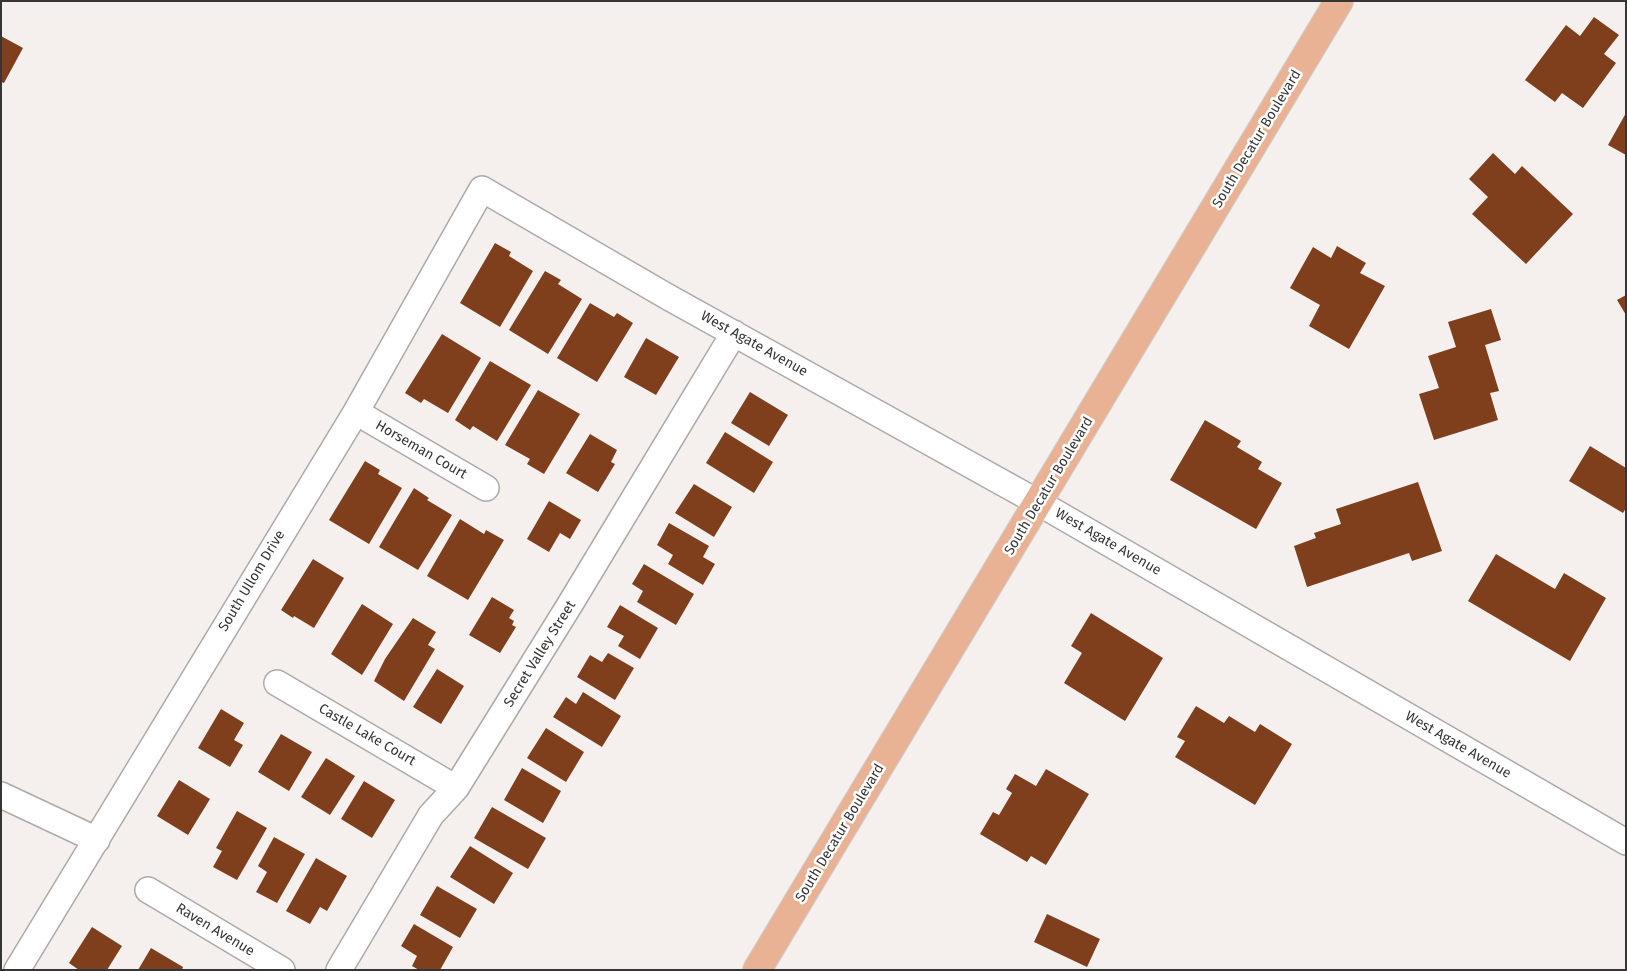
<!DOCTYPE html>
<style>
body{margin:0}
#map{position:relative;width:1627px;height:971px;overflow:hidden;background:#f5f0ee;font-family:"Fira Sans",sans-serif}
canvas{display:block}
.frame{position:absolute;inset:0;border:2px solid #373534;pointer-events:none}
</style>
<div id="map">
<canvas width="1627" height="971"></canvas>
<div class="frame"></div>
</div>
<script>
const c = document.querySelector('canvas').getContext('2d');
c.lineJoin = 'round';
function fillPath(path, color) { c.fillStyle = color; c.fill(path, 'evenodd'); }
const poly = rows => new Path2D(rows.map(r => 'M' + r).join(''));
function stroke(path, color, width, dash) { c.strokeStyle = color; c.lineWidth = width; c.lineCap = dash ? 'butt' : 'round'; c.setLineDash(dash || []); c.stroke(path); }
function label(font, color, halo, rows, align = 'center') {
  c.font = font + ' "Fira Sans",sans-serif'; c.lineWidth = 5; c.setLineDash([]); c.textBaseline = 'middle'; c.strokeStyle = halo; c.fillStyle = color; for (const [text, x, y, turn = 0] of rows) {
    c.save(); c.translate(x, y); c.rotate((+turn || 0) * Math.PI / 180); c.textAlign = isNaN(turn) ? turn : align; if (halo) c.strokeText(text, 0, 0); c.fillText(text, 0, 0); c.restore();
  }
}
fillPath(poly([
 [1594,17,1619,35,1604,54,1616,63,1583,108,1562,93,1555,102,1525,80,1566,25,1580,36],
 [1,36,23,48,4,83,1,82],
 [1626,113,1626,155,1608,145],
 [1493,153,1515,174,1522,166,1573,214,1526,264,1472,214,1488,197,1469,179],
 [495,243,511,252,509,256,533,271,500,327,460,303],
 [1337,246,1366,263,1360,273,1385,286,1349,349,1309,326,1320,305,1290,288,1313,247,1331,258],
 [545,271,561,280,558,284,582,299,548,354,509,330],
 [1626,295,1626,315,1617,300],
 [590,303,614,317,617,313,633,323,597,382,557,358],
 [1491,309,1501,340,1485,345,1499,391,1490,393,1498,420,1434,440,1419,394,1439,388,1428,356,1456,347,1448,322],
 [442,334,481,358,448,413,424,399,421,403,405,393],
 [646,338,679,357,656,395,624,377],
 [490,361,531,385,497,441,473,426,470,430,455,420],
 [538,390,580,414,544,474,527,464,530,459,505,445],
 [750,392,788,415,769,446,731,423],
 [1205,420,1241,441,1237,447,1262,462,1258,469,1282,483,1256,529,1170,480],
 [725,432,773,462,754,493,706,463],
 [590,434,617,450,611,462,615,464,598,492,566,473],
 [1590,446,1626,468,1626,508,1623,513,1569,481],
 [365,461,380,470,378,474,402,488,369,544,329,520],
 [1418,482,1442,551,1412,561,1409,553,1307,587,1294,546,1316,538,1314,533,1341,524,1336,509],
 [694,484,732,507,714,537,675,513],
 [414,488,429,498,427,500,452,515,418,570,379,547],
 [549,501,581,520,570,539,560,533,549,552,527,539],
 [460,519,484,534,486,530,504,540,468,600,427,576],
 [669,523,709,546,703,557,715,564,703,585,668,564,673,555,657,545],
 [1496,554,1555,589,1564,573,1606,598,1570,661,1468,601],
 [313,559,344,578,314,628,294,616,293,618,281,610],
 [644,564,694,594,676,625,637,602,643,591,632,584],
 [492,597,514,610,509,618,514,621,512,625,516,627,500,653,469,635],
 [362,604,393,624,362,675,331,654],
 [620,605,658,628,640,659,618,646,624,636,607,627],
 [1091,613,1163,658,1125,721,1064,683,1082,653,1071,646],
 [413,618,436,632,428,645,435,649,404,701,374,681,385,659],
 [608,653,634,668,615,700,577,677,590,655,602,662],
 [437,669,464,686,441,724,413,707],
 [583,692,621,716,602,747,553,717,566,697,576,704],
 [1196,706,1224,723,1229,716,1255,732,1260,724,1292,744,1255,805,1175,757,1185,741,1177,737],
 [221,709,244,723,234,740,243,745,230,767,198,748],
 [546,728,584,752,566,782,527,758],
 [281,734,312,752,289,791,258,772],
 [326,758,355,776,330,815,301,797],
 [522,768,561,791,543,823,504,800],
 [1046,769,1089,794,1046,865,1031,856,1027,862,980,834,993,812,999,815,1012,793,1006,789,1015,774,1036,786],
 [179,780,210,799,188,835,157,816],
 [364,781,395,800,372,838,341,819],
 [492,807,546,838,528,869,474,838],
 [237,811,267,828,237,880,213,867,222,851,216,848],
 [274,837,305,854,277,903,256,892,267,872,258,866],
 [470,846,513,873,494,904,450,877],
 [316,858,347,876,327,911,320,907,310,924,286,911],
 [437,886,477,909,460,938,420,915],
 [1047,914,1100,939,1087,967,1034,942],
 [414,924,453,947,440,970,419,970,412,966,417,956,401,946],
 [92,927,122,946,107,970,79,970,69,963],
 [151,948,183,967,182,970,138,970]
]), '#7f3f1c');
const minor = poly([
 [356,412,486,488],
 [277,683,456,788],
 [1,795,97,840],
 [148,890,282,970],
 [17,970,356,412,482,189,668,297,1039,503,1626,842],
 [339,970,431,815,456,788,569,606,734,333]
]);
const primary = poly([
 [757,970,1339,1]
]);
stroke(minor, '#ada9a7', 28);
stroke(primary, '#cfcfce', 30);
stroke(minor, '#fff', 25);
stroke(primary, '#e9b294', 28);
label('14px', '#373534', '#fff', [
 ["South Decatur Boulevard",1257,139,-59],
 ["West Agate Avenue",754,344,29],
 ["Horseman Court",421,450,30],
 ["South Decatur Boulevard",1049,486,-59],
 ["West Agate Avenue",1108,542,30],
 ["South Ullom Drive",252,581,-59],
 ["Secret Valley Street",540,654,-58],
 ["Castle Lake Court",367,735,30],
 ["West Agate Avenue",1458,745,30],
 ["South Decatur Boulevard",840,833,-59],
 ["Raven Avenue",215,930,31]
]);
</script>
